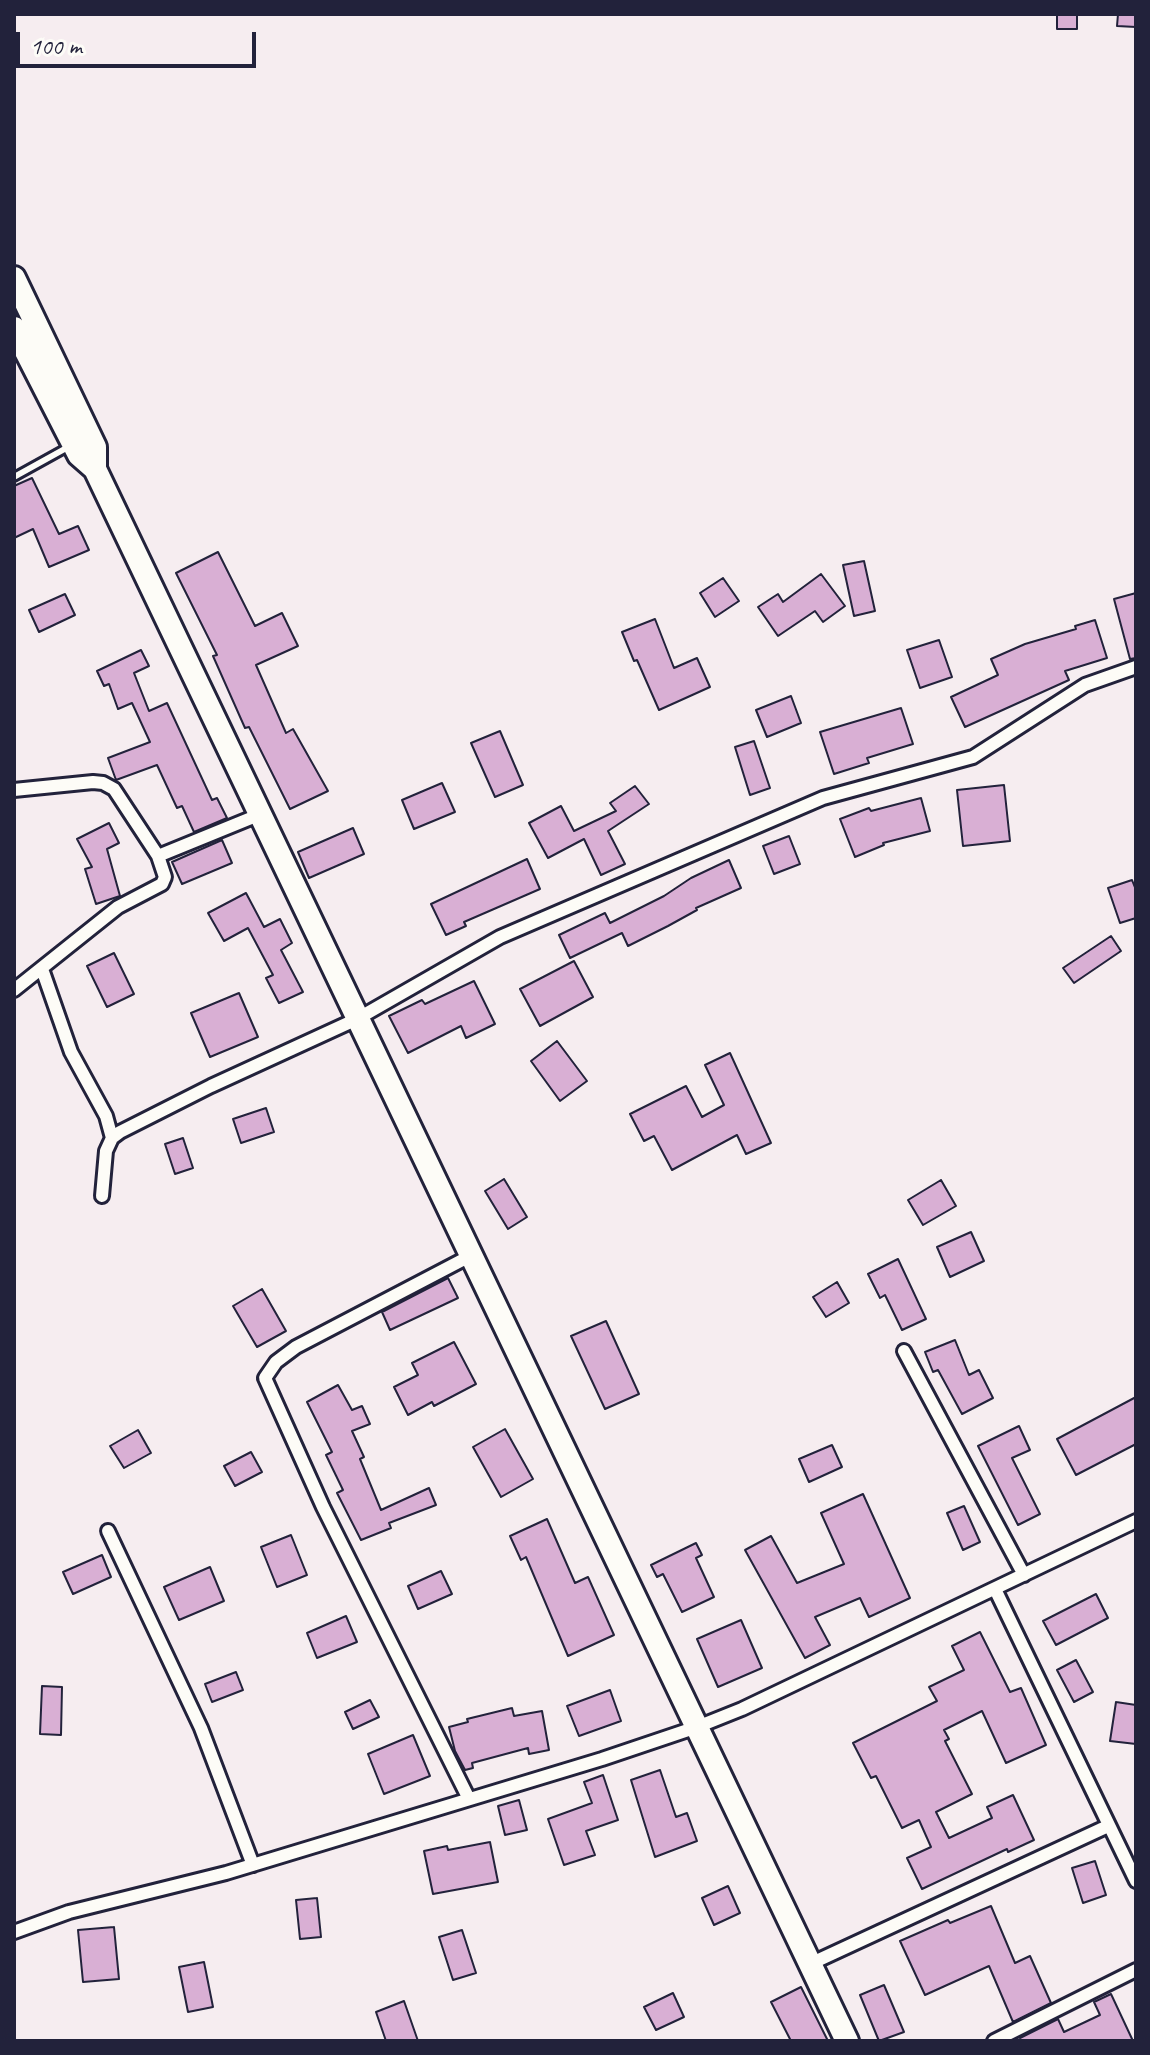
<!DOCTYPE html>
<style>
body{margin:0}
#map{position:relative;width:1150px;height:2055px;overflow:hidden;background:#f6edf0;font-family:Caveat,sans-serif}
canvas{display:block}
.frame{position:absolute;inset:0;border:16px solid #22223b;pointer-events:none}
.scale{position:absolute;left:16px;top:32px;width:240px;height:36px;box-sizing:border-box;border:4px solid #22223b;border-top:0;padding-left:10px;font-size:24px;line-height:28px;white-space:nowrap;color:#22223b;-webkit-text-stroke:6px #fdfcf7;paint-order:stroke}
</style>
<div id="map">
<canvas width="1150" height="2055"></canvas>
<div class="frame"></div>
<div class="scale">100 m</div>
</div>
<script>
const c = document.querySelector('canvas').getContext('2d');
c.lineJoin = 'round';
function fillPath(path, color) { c.fillStyle = color; c.fill(path, 'evenodd'); }
const poly = rows => new Path2D(rows.map(r => 'M' + r).join(''));
function stroke(path, color, width, dash) { c.strokeStyle = color; c.lineWidth = width; c.lineCap = dash ? 'butt' : 'round'; c.setLineDash(dash || []); c.stroke(path); }
const building = poly([
 [1057,14,1077,14,1077,29,1057,29,1057,14],
 [1118,14,1136,14,1136,27,1117,26,1118,14],
 [32,478,59,534,78,526,89,550,49,567,33,529,14,538,14,486,32,478],
 [218,552,255,626,282,613,298,646,256,665,286,733,293,729,328,791,290,809,249,727,245,728,213,656,217,655,176,573,218,552],
 [864,561,875,611,854,616,843,565,864,561],
 [821,574,845,606,823,622,815,611,778,636,758,607,778,594,783,602,821,574],
 [723,578,739,601,715,617,700,593,723,578],
 [1136,593,1136,658,1130,659,1114,599,1136,593],
 [65,594,75,615,39,632,29,610,65,594],
 [655,619,674,668,697,658,710,687,659,710,637,660,634,661,622,632,655,619],
 [1095,620,1107,658,1065,671,1069,680,965,727,951,697,998,675,991,659,1025,644,1076,629,1075,626,1095,620],
 [939,640,952,677,920,688,907,650,939,640],
 [141,650,149,666,134,673,149,711,167,703,212,800,217,798,227,818,194,832,182,806,177,808,157,765,116,780,108,758,150,742,132,703,118,709,109,684,104,686,97,671,141,650],
 [791,696,801,723,767,737,756,710,791,696],
 [901,708,913,744,867,758,869,763,834,774,820,732,901,708],
 [500,731,523,785,495,797,471,743,500,731],
 [754,741,770,788,750,795,735,747,754,741],
 [442,783,455,812,414,829,402,800,442,783],
 [1004,785,1010,841,963,846,957,790,1004,785],
 [635,786,649,804,608,831,625,864,601,875,584,839,548,858,529,823,561,806,574,831,616,811,610,803,635,786],
 [921,798,930,831,883,843,884,845,855,857,840,819,869,808,871,811,921,798],
 [109,823,119,843,107,849,120,896,96,904,85,869,92,867,77,839,109,823],
 [353,828,364,854,309,878,298,852,353,828],
 [789,836,800,864,774,874,763,846,789,836],
 [222,840,232,863,182,884,172,862,222,840],
 [527,859,540,889,464,922,466,926,446,935,431,904,527,859],
 [729,860,741,888,696,908,697,910,668,926,628,946,622,933,570,958,559,935,605,913,610,923,664,896,691,878,729,860],
 [1132,880,1136,890,1136,918,1120,923,1108,888,1132,880],
 [246,893,264,927,280,919,292,943,281,950,303,992,279,1003,266,978,273,975,248,928,224,941,208,913,246,893],
 [1111,936,1121,951,1074,983,1063,968,1111,936],
 [114,953,134,994,107,1007,87,966,114,953],
 [574,961,593,997,540,1026,520,989,574,961],
 [474,981,495,1024,466,1038,461,1026,408,1053,389,1016,422,1000,425,1004,474,981],
 [239,993,258,1037,210,1057,191,1013,239,993],
 [557,1041,587,1081,560,1101,531,1061,557,1041],
 [730,1053,771,1143,746,1154,737,1135,672,1170,654,1136,644,1141,630,1114,686,1086,702,1117,724,1105,705,1065,730,1053],
 [266,1108,274,1132,241,1143,233,1119,266,1108],
 [183,1138,193,1168,175,1174,165,1144,183,1138],
 [504,1179,527,1217,508,1229,485,1191,504,1179],
 [941,1180,956,1206,923,1225,908,1200,941,1180],
 [971,1232,984,1261,950,1277,937,1247,971,1232],
 [898,1259,926,1319,902,1330,885,1295,880,1298,868,1274,898,1259],
 [448,1278,458,1298,390,1330,382,1312,448,1278],
 [837,1282,849,1303,826,1317,813,1297,837,1282],
 [262,1289,286,1331,257,1347,233,1306,262,1289],
 [606,1321,639,1394,605,1409,571,1336,606,1321],
 [955,1340,969,1375,979,1370,993,1398,962,1414,938,1370,933,1372,925,1352,955,1340],
 [454,1342,476,1384,434,1406,432,1402,408,1415,394,1387,418,1375,412,1363,454,1342],
 [338,1385,352,1410,362,1406,370,1424,352,1431,364,1457,360,1459,381,1510,429,1488,436,1505,389,1523,391,1528,361,1540,337,1493,343,1490,326,1455,332,1452,307,1402,338,1385],
 [1136,1397,1136,1444,1076,1475,1057,1439,1136,1397],
 [1019,1426,1030,1450,1012,1458,1040,1514,1018,1525,978,1446,1019,1426],
 [505,1429,533,1479,501,1497,473,1447,505,1429],
 [138,1430,151,1453,124,1468,110,1446,138,1430],
 [832,1445,842,1467,809,1482,799,1459,832,1445],
 [251,1452,262,1472,235,1486,224,1466,251,1452],
 [863,1494,910,1598,869,1617,860,1598,815,1617,830,1645,805,1658,745,1550,771,1536,797,1583,844,1564,821,1513,863,1494],
 [964,1506,980,1542,963,1550,947,1513,964,1506],
 [547,1519,575,1583,588,1577,614,1635,568,1656,526,1557,521,1560,510,1536,547,1519],
 [291,1535,307,1575,277,1587,261,1547,291,1535],
 [696,1543,702,1555,696,1558,714,1597,682,1612,663,1574,657,1577,651,1565,696,1543],
 [102,1555,111,1577,73,1594,63,1572,102,1555],
 [210,1567,224,1601,179,1620,164,1587,210,1567],
 [441,1571,452,1594,418,1609,408,1586,441,1571],
 [1096,1594,1108,1618,1056,1645,1043,1621,1096,1594],
 [346,1616,357,1642,317,1658,307,1633,346,1616],
 [741,1620,762,1668,718,1687,697,1639,741,1620],
 [980,1632,1010,1692,1021,1688,1046,1745,1006,1763,982,1711,944,1730,949,1739,945,1741,972,1794,936,1812,949,1838,992,1818,987,1807,1013,1795,1034,1840,1008,1852,1007,1849,922,1889,907,1858,931,1847,919,1820,902,1828,876,1776,871,1778,853,1743,937,1701,929,1687,964,1670,952,1646,980,1632],
 [1076,1660,1093,1692,1074,1702,1057,1670,1076,1660],
 [236,1672,243,1690,212,1702,205,1684,236,1672],
 [42,1686,62,1687,61,1735,40,1734,42,1686],
 [610,1690,621,1721,579,1736,567,1706,610,1690],
 [370,1700,379,1717,353,1729,345,1712,370,1700],
 [1116,1702,1136,1705,1136,1744,1110,1741,1116,1702],
 [512,1708,514,1716,542,1711,549,1750,529,1754,528,1748,472,1763,473,1768,465,1770,455,1751,449,1727,468,1722,467,1719,512,1708],
 [413,1735,430,1776,384,1794,368,1754,413,1735],
 [660,1770,676,1817,687,1813,697,1841,655,1857,631,1780,660,1770],
 [603,1775,618,1820,586,1831,595,1855,564,1865,548,1819,592,1803,584,1782,603,1775],
 [519,1800,527,1830,505,1835,498,1806,519,1800],
 [490,1842,498,1882,433,1894,424,1851,447,1846,448,1850,490,1842],
 [1095,1861,1106,1895,1083,1903,1072,1868,1095,1861],
 [728,1886,740,1913,714,1925,702,1898,728,1886],
 [317,1898,321,1937,300,1939,296,1900,317,1898],
 [991,1906,1015,1963,1030,1956,1051,2003,1013,2022,989,1966,925,1995,900,1941,948,1920,950,1923,991,1906],
 [114,1927,119,1979,83,1982,78,1930,114,1927],
 [462,1930,476,1973,453,1980,439,1937,462,1930],
 [204,1962,213,2007,188,2012,179,1967,204,1962],
 [884,1985,904,2032,879,2041,860,1995,884,1985],
 [801,1987,828,2041,791,2041,771,2002,801,1987],
 [673,1993,684,2017,656,2030,644,2007,673,1993],
 [1111,1994,1133,2041,1021,2041,1020,2038,1058,2019,1064,2032,1100,2015,1094,2002,1111,1994],
 [404,2001,418,2041,386,2041,376,2012,404,2001]
]);
fillPath(building, '#d9afd4');
stroke(building, '#22223b', 2);
const service = poly([
 [14,477,70,446]
]);
const minor = poly([
 [14,790,93,782,103,783,114,789,158,856,261,814],
 [42,969,71,1052,106,1116,112,1138],
 [14,990,118,907,162,884,165,877,158,856],
 [102,1196,106,1151,112,1138,120,1132,211,1086,357,1019,500,937,823,798,973,757,1085,685,1136,667],
 [904,1351,1024,1575],
 [108,1531,201,1728,253,1865],
 [995,1589,1136,1881],
 [469,1799,323,1507,265,1378,276,1362,296,1347,472,1255],
 [14,1932,69,1912,226,1873,602,1759,697,1727,742,1709,1136,1521],
 [810,1964,1108,1826],
 [994,2041,1136,1970]
]);
const trunk = poly([
 [14,278,95,447,95,469],
 [14,328,79,455,95,469,847,2041]
]);
stroke(service, '#22223b', 12);
stroke(minor, '#22223b', 18);
stroke(trunk, '#22223b', 28);
stroke(service, '#fdfcf7', 6);
stroke(minor, '#fdfcf7', 12);
stroke(trunk, '#fdfcf7', 22);
</script>
